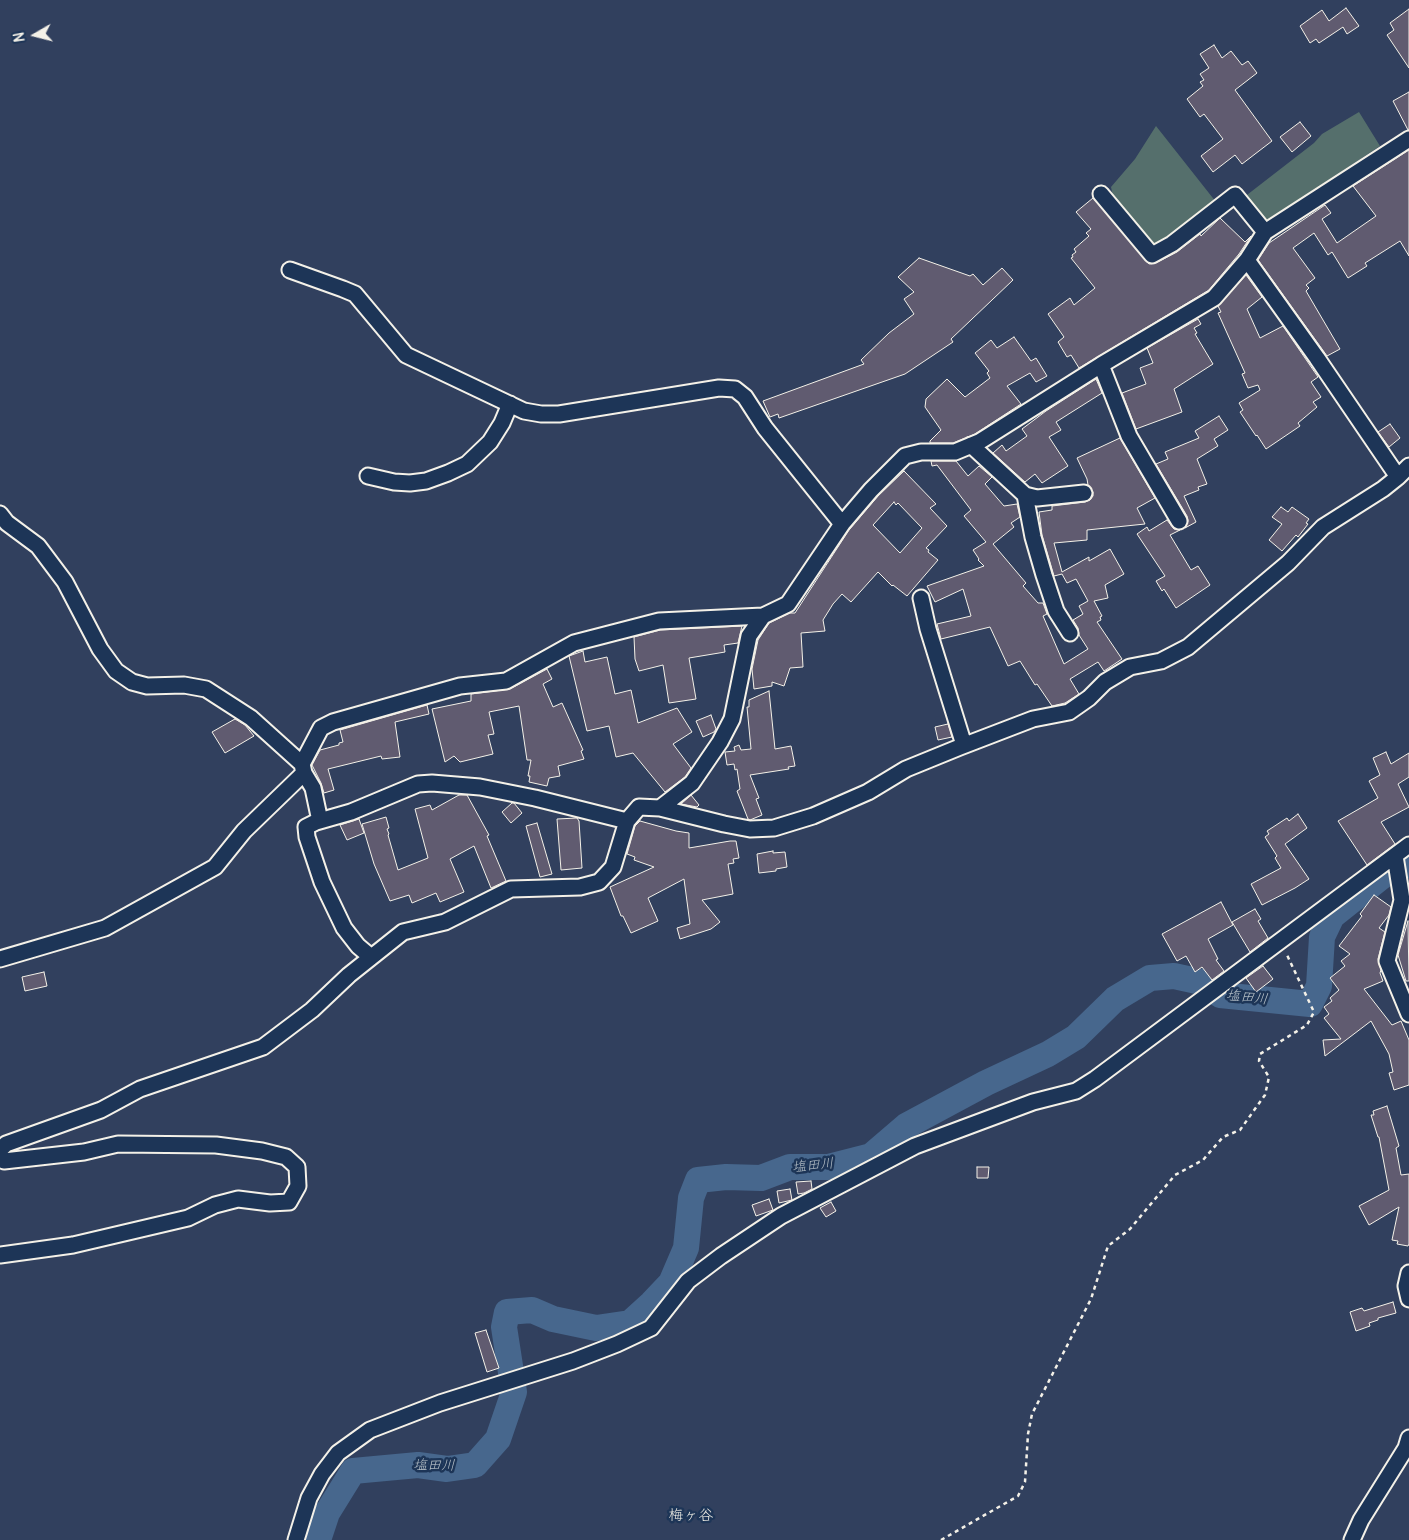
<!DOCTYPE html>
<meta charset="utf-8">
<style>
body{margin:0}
#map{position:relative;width:1409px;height:1540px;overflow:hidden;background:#31405e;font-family:Pangolin,sans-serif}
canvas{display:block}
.north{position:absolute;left:10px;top:10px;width:50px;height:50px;-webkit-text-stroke:4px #1d3557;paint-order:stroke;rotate:262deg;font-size:14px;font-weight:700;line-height:20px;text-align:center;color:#f4f1e8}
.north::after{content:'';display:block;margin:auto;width:18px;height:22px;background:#f4f1e8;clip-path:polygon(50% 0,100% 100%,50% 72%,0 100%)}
</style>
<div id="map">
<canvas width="1409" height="1540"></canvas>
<div class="north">N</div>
</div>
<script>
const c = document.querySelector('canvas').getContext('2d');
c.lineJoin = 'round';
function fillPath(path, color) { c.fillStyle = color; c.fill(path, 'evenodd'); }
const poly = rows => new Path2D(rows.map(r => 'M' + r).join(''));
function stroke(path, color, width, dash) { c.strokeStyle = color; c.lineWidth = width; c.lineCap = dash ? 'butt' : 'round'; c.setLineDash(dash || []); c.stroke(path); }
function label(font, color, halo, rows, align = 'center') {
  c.font = font + ' Pangolin,"Klee One",sans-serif'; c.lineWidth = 5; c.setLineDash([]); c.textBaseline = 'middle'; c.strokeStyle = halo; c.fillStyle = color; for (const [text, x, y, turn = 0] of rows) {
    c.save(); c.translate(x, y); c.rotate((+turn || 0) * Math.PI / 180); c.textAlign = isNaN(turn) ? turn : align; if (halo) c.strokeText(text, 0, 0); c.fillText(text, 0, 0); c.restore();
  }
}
fillPath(poly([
 [1359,112,1380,146,1267,221,1260,220,1243,198,1314,143,1322,134],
 [1156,126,1216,202,1191,224,1154,246,1114,201,1111,187,1135,159]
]), '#556f6c');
stroke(poly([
 [318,1540,327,1513,353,1471,418,1465,447,1469,475,1465,498,1439,514,1392,504,1327,507,1312,532,1310,553,1319,596,1328,630,1323,652,1303,671,1283,686,1248,691,1198,698,1180,726,1177,761,1178,790,1167,828,1167,871,1156,906,1126,986,1083,1048,1054,1076,1037,1115,999,1150,978,1174,976,1206,983,1220,995,1310,1004,1319,986,1322,937,1332,916,1391,869,1409,865]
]), '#47678d', 26);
const building = poly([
 [1346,8,1359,26,1347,34,1343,27,1319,43,1316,39,1310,43,1300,26,1322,10,1329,21,1346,8],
 [1409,9,1409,68,1387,35,1394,30,1390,23,1409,9],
 [1214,45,1222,58,1231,51,1242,65,1248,61,1257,73,1235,90,1272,141,1242,164,1235,155,1213,172,1201,156,1223,139,1204,114,1200,117,1187,99,1203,86,1200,82,1204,80,1200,74,1209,68,1200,54,1214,45],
 [1409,92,1409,130,1408,130,1393,101,1409,92],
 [1300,122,1311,136,1292,152,1280,137,1300,122],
 [1409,150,1409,256,1400,241,1365,263,1367,266,1348,278,1332,252,1328,255,1314,233,1293,248,1315,278,1306,285,1309,288,1306,291,1340,349,1327,356,1258,260,1269,243,1325,205,1331,213,1322,219,1337,243,1376,216,1353,186,1409,150],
 [1093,198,1149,264,1156,263,1177,252,1200,234,1201,236,1220,218,1245,242,1251,236,1239,254,1209,290,1079,368,1071,355,1067,357,1058,342,1064,337,1048,314,1070,298,1074,305,1095,288,1071,258,1073,257,1072,255,1076,252,1074,249,1089,236,1086,233,1091,229,1076,212,1093,198],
 [919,258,970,276,973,274,983,285,1002,268,1013,280,951,339,953,342,905,374,779,418,778,414,770,417,763,401,864,364,861,360,889,333,914,314,904,299,914,292,898,277,919,258],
 [1246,275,1262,297,1247,309,1260,338,1283,326,1318,377,1311,382,1321,397,1313,402,1317,407,1298,423,1300,426,1266,449,1257,435,1256,436,1240,412,1243,410,1239,403,1260,390,1258,385,1248,388,1242,374,1245,373,1218,313,1221,312,1218,306,1246,275],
 [1198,319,1201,324,1194,328,1197,333,1195,334,1213,364,1174,389,1182,412,1136,429,1122,393,1146,384,1140,368,1153,363,1147,348,1198,319],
 [1014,337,1031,361,1036,358,1047,376,1036,382,1030,373,1007,386,1021,404,975,434,953,443,930,443,930,441,941,430,925,407,926,399,947,379,965,397,990,378,987,373,989,371,975,353,991,340,997,348,1014,337],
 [1096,379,1102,393,1056,422,1061,430,1049,437,1068,466,1042,483,1035,474,1025,482,993,453,1002,445,1006,451,1027,436,1022,429,1046,411,1096,379],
 [1219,416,1228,430,1214,439,1218,446,1197,459,1207,484,1198,487,1199,490,1184,496,1196,522,1185,528,1188,521,1187,516,1156,464,1168,459,1165,452,1199,438,1195,431,1219,416],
 [1390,424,1400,438,1389,447,1378,432,1390,424],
 [1120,438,1155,498,1137,508,1145,524,1087,530,1087,540,1054,543,1062,572,1089,557,1089,561,1110,549,1124,574,1105,585,1108,598,1094,601,1102,616,1100,617,1101,620,1097,622,1122,659,1104,671,1098,662,1070,679,1079,694,1065,703,1052,706,1037,684,1035,685,1020,661,1008,666,990,627,941,639,937,624,971,616,963,589,935,602,927,586,984,566,978,560,979,559,973,550,986,542,964,516,971,510,937,465,932,466,931,461,956,461,968,476,979,466,992,477,985,484,1004,506,1017,504,1020,517,1011,523,1014,527,993,544,1026,583,1023,586,1038,603,1043,603,1047,614,1043,616,1064,664,1088,649,1079,635,1078,628,1073,620,1083,614,1079,606,1088,601,1076,579,1067,583,1062,574,1054,576,1042,535,1039,512,1052,510,1052,506,1085,502,1090,500,1093,496,1093,492,1088,485,1087,479,1077,458,1120,438],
 [904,471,936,504,930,508,947,526,926,548,929,550,928,552,938,560,907,596,893,585,892,586,878,572,851,602,842,594,833,604,823,620,825,631,801,633,803,667,790,668,784,686,772,682,772,686,754,689,752,669,758,640,769,623,790,613,795,613,849,530,878,496,904,471],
 [894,502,896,505,898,503,922,528,900,553,873,525,894,502],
 [1281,507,1288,512,1292,507,1309,519,1306,523,1308,524,1298,537,1296,535,1282,551,1269,540,1282,524,1272,517,1281,507],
 [1167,520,1174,529,1180,530,1170,535,1191,570,1198,566,1210,585,1176,608,1164,589,1162,591,1156,581,1165,576,1137,534,1147,527,1149,531,1167,520],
 [742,626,738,643,724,645,725,652,689,658,696,699,669,703,663,665,639,671,635,659,634,637,660,630,742,626],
 [583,651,585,662,607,657,615,694,631,690,638,723,677,708,692,732,673,744,691,768,685,777,665,792,633,753,616,757,609,726,587,731,569,656,583,651],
 [547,669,552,679,543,684,553,707,562,703,583,750,581,751,584,759,558,766,560,776,549,778,547,786,529,782,530,776,528,776,531,760,527,760,519,706,489,712,494,734,488,735,493,754,460,762,454,756,445,762,432,709,471,701,471,694,510,689,547,669],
 [769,691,775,749,791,746,795,766,788,767,789,769,750,775,759,798,756,799,762,815,750,820,748,819,737,791,740,789,737,769,735,770,734,764,727,765,725,752,735,751,734,747,739,745,741,750,751,749,747,707,749,707,749,700,769,691],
 [427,705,429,714,395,722,400,757,382,759,381,756,328,769,334,790,324,793,321,783,312,765,320,750,339,745,339,743,343,742,340,730,427,705],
 [711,715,716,729,714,732,703,737,696,721,711,715],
 [235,719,245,725,254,736,225,753,212,732,235,719],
 [948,724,952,737,938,740,935,727,948,724],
 [1386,752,1391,764,1409,753,1409,777,1398,784,1409,807,1381,822,1395,844,1367,865,1338,821,1378,798,1369,781,1380,775,1373,758,1386,752],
 [459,795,467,795,489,835,487,836,506,881,491,888,474,846,450,859,464,892,440,902,436,893,412,903,409,895,390,901,374,864,362,824,386,817,389,828,387,829,389,834,388,835,398,870,428,858,415,809,430,805,432,810,459,795],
 [691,795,699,805,697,807,681,804,691,795],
 [512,803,514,803,522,813,511,823,502,812,512,803],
 [1298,814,1307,828,1285,844,1309,879,1295,888,1262,905,1251,884,1281,868,1275,858,1277,856,1265,837,1269,834,1267,831,1287,818,1289,821,1298,814],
 [577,818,579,821,582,868,561,870,557,819,577,818],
 [359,819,364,833,347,840,340,825,359,819],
 [640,821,676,831,689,833,689,848,730,841,736,841,739,858,733,859,734,863,728,864,733,894,702,900,720,922,711,929,680,939,677,928,690,924,684,879,648,898,658,921,631,933,623,916,621,916,610,887,654,867,634,860,635,857,627,854,635,826,640,821],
 [537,823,552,874,540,877,526,826,537,823],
 [773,851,773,853,785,852,787,867,776,869,776,871,759,873,757,854,773,851],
 [1374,895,1391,907,1389,915,1379,928,1385,932,1378,959,1381,970,1380,973,1383,981,1364,989,1392,1025,1401,1021,1409,1040,1409,1085,1394,1090,1389,1073,1393,1072,1389,1054,1371,1021,1325,1056,1323,1040,1341,1039,1324,1018,1329,1014,1324,1007,1332,1001,1330,998,1339,990,1330,978,1345,966,1341,961,1350,954,1339,946,1362,916,1360,914,1374,895],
 [1221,902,1233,925,1208,939,1218,959,1216,960,1224,971,1212,980,1202,967,1195,972,1186,956,1177,961,1162,934,1221,902],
 [1255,909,1261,919,1258,921,1268,938,1250,952,1232,922,1255,909],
 [1408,921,1409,981,1406,981,1398,955,1408,921],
 [1263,966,1273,979,1256,992,1246,978,1263,966],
 [44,972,47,986,25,991,22,977,44,972],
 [1387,1106,1399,1146,1396,1148,1401,1175,1409,1174,1409,1244,1408,1246,1397,1244,1398,1241,1392,1240,1399,1207,1369,1225,1359,1206,1389,1190,1379,1137,1378,1137,1371,1115,1374,1115,1373,1111,1387,1106],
 [977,1167,989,1167,988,1178,977,1178,977,1167],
 [811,1181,812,1189,804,1193,798,1194,796,1182,811,1181],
 [790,1189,792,1200,779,1203,777,1191,790,1189],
 [769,1199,773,1210,756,1216,752,1205,769,1199],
 [831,1202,836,1211,826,1217,820,1208,831,1202],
 [1393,1302,1396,1313,1378,1318,1378,1320,1369,1323,1370,1326,1356,1331,1350,1312,1362,1308,1364,1311,1393,1302],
 [486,1330,499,1368,487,1372,475,1333,486,1330]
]);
fillPath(building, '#605b70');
stroke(building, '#f4f1e8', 1);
const street = poly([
 [1101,194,1152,255,1172,244,1235,195,1265,232],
 [1247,260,1317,358,1398,477],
 [290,270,343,289,355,294,406,355,524,411,541,414,559,414,719,388,735,389,745,397,765,428,842,524],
 [1101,365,1129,436,1179,521],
 [971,445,1025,495,1033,537,1044,575,1056,611,1070,633],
 [368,476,394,482,410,483,426,481,448,473,467,464,490,442,502,423,510,404],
 [1025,495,1037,498,1084,493],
 [0,514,7,523,38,546,65,582,100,649,116,671,132,682,147,686,184,685,206,689,251,718,302,764,304,773,313,788,320,821],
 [921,598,928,629,964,745],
 [302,764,321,728,333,722,460,686,506,681,574,643,659,621,763,616,788,604,842,524,871,490,905,456,921,452,955,452,979,442,1101,365,1214,298,1247,260,1265,232,1409,139],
 [660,808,692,783,720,742,732,719,749,636,763,616],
 [1395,856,1402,900,1387,961,1409,1014],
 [371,957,358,946,344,928,322,882,307,837,306,827,316,822,351,812,418,784,432,783,480,787,535,798,627,821],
 [0,959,105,928,215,867,244,831,304,773],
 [0,1150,6,1144,101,1110,140,1089,263,1047,312,1010,349,975,403,932,445,922,511,889,580,887,599,882,613,867,627,821,639,807,660,808,724,824,750,829,774,828,813,816,868,792,906,769,960,747,1033,719,1069,712,1089,698,1105,682,1130,667,1161,661,1188,647,1288,563,1323,527,1383,489,1398,477,1409,466],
 [0,1159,4,1161,84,1152,118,1144,216,1145,262,1151,286,1157,297,1167,298,1186,289,1202,270,1203,238,1199,215,1205,188,1218,73,1245,0,1255],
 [1409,1273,1406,1286,1409,1299],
 [296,1540,309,1498,322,1474,338,1453,370,1430,440,1403,573,1361,617,1344,651,1328,688,1281,721,1256,781,1216,915,1146,1033,1102,1076,1091,1095,1079,1409,845],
 [1352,1540,1361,1520,1406,1448,1409,1438]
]);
stroke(street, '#f4f1e8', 19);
stroke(poly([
 [941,1540,1018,1496,1025,1482,1028,1434,1032,1414,1091,1299,1108,1246,1130,1229,1175,1175,1203,1160,1223,1137,1240,1130,1265,1095,1269,1077,1259,1061,1260,1054,1307,1025,1314,1012,1287,955]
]), '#f4f1e8', 2.5, [4, 4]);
stroke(street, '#1d3557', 15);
label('italic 14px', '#b7c1c8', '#1d3557', [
 ["塩田川",1247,998,6],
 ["塩田川",813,1166,-6],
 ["塩田川",434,1466,1]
]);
label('15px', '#f4f1e8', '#1d3557', [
 ["梅ヶ谷",691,1516]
]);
</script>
